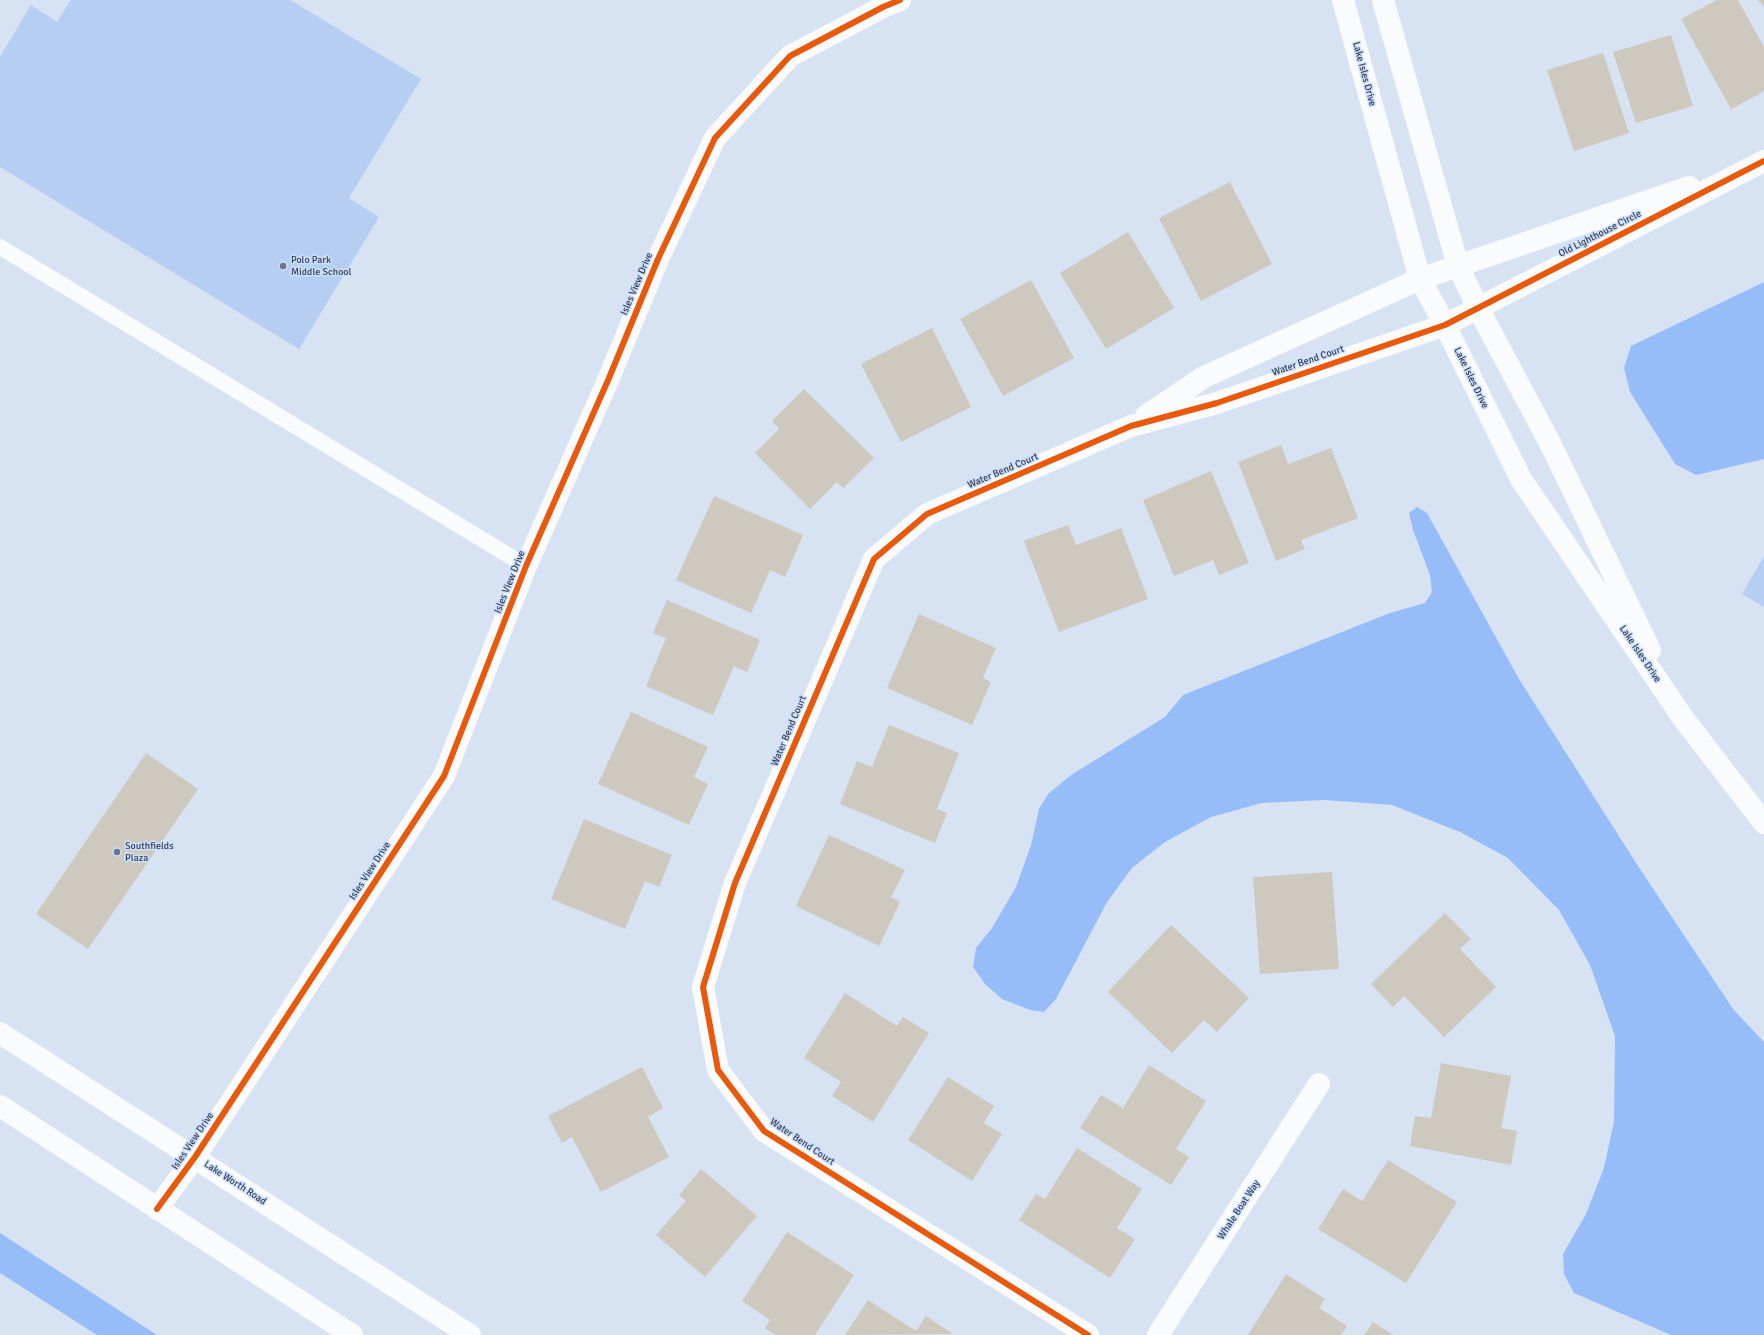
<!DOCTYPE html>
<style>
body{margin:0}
canvas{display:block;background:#d7e2f3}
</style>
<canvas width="1764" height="1335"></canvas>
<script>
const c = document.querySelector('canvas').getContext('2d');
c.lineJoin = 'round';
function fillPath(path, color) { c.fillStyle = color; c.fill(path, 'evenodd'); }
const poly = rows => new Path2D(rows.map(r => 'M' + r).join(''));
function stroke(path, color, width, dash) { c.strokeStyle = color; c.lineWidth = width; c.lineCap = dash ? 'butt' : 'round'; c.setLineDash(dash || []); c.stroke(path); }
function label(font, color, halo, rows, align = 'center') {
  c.font = font + ' Signika,sans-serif'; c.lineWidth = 3; c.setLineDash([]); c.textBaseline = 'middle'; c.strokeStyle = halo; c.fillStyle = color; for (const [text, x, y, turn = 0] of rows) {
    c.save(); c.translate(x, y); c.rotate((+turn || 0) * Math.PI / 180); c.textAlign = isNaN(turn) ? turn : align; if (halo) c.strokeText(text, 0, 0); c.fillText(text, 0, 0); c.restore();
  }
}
fillPath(poly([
 [71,0,290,0,421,79,349,198,379,217,299,349,0,167,0,57,31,5,57,22],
 [1764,556,1764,607,1742,594]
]), '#b6cef2');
fillPath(poly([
 [1764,282,1764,459,1696,475,1675,464,1630,392,1624,368,1631,346],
 [1417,507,1427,513,1519,679,1638,866,1733,1009,1764,1042,1764,1335,1671,1335,1574,1293,1564,1274,1563,1254,1586,1214,1604,1168,1614,1121,1615,1036,1590,965,1559,910,1508,858,1460,832,1392,805,1325,800,1262,803,1211,817,1165,842,1132,868,1107,902,1056,999,1044,1012,1030,1010,1002,999,985,984,973,967,976,948,992,928,1016,887,1031,845,1039,809,1048,794,1071,775,1165,717,1183,695,1390,613,1425,603,1432,592,1430,575,1413,530,1409,513],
 [0,1233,157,1335,97,1335,0,1273]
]), '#97bdf8');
fillPath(poly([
 [1717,0,1738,0,1764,47,1764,91,1731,109,1681,19],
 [1758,0,1764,0,1764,7],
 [1671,35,1693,106,1636,123,1613,52],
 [1603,53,1629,133,1574,151,1547,70],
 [1230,182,1272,264,1201,301,1159,218],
 [1128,232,1174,308,1106,349,1060,273],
 [1031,280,1074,358,1003,396,960,319],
 [932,328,971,407,901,442,861,364],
 [804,389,874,458,843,488,837,482,810,509,755,453,779,429,772,421],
 [1281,445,1288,464,1331,448,1358,518,1301,540,1305,549,1276,561,1238,462],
 [1211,471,1249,563,1219,575,1213,560,1174,576,1143,500],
 [714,496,803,535,785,577,770,570,751,613,676,580],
 [1068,525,1076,545,1121,528,1148,599,1059,632,1024,541],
 [667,600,760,640,747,672,734,666,713,715,646,686,666,638,653,633],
 [919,614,996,648,983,678,991,682,972,725,887,688],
 [631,712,708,747,694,777,708,784,689,825,598,784],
 [889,725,959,753,937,809,947,813,935,843,840,804,857,761,872,767],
 [146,753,198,789,88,949,36,914],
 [584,819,672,855,659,887,645,881,625,929,551,899],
 [829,835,905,870,891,897,900,902,879,946,796,906],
 [1332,872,1339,969,1260,974,1253,877],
 [1445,913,1471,939,1460,949,1496,987,1444,1037,1404,996,1393,1007,1371,984],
 [1171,925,1249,998,1217,1032,1204,1020,1172,1053,1108,992],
 [845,993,897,1026,903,1017,929,1033,873,1122,832,1096,841,1082,804,1058],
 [1441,1063,1511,1076,1501,1128,1517,1131,1511,1165,1410,1146,1415,1116,1431,1118],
 [1149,1065,1206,1101,1176,1149,1189,1157,1171,1185,1080,1128,1101,1095,1123,1108],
 [642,1067,663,1108,648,1117,669,1157,601,1192,572,1137,562,1143,548,1116],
 [948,1077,994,1106,984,1123,1002,1134,972,1181,908,1140],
 [1077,1148,1142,1189,1117,1228,1135,1239,1110,1278,1019,1220,1036,1194,1045,1199],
 [1388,1160,1457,1202,1406,1283,1318,1229,1343,1189,1362,1201],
 [701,1169,757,1216,705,1277,656,1235,686,1201,679,1195],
 [787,1232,854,1275,815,1335,775,1335,765,1328,770,1320,742,1301],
 [1286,1274,1325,1299,1319,1308,1347,1326,1341,1335,1248,1335],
 [868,1300,916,1331,926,1316,953,1334,845,1335],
 [1373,1322,1393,1335,1364,1335]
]), '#cec9bf');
stroke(poly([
 [0,247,526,566]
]), '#f9fbfd', 16);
stroke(poly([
 [1343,0,1420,279,1445,325,1521,479,1683,718,1764,823],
 [1383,0,1458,266,1478,308,1551,445,1650,650],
 [1146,416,1204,377,1420,279,1689,187],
 [157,1209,195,1157,444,776,526,566,609,378,658,259,715,138,790,56,883,7,900,0],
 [1088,1335,764,1131,718,1070,703,987,735,883,874,559,927,514,1131,426,1217,403,1445,325,1764,161],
 [1158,1335,1319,1084]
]), '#f9fbfd', 22);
stroke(poly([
 [0,1033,470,1335],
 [0,1106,352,1335]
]), '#f9fbfd', 22);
stroke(poly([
 [157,1209,195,1157,444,776,526,566,609,378,658,259,715,138,790,56,883,7,900,0],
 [1088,1335,764,1131,718,1070,703,987,735,883,874,559,927,514,1131,426,1217,403,1445,325,1764,161]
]), '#e8590c', 6);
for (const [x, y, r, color] of [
 [283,266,4,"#6c7786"],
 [117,852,4,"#6c7786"]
]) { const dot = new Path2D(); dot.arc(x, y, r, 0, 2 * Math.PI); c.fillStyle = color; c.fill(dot); stroke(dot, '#cce0fe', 1.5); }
label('10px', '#333d4c', '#cce0fe', [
 ["Lake Isles Drive",1364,74,75],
 ["Old Lighthouse Circle",1600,234,-27],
 ["Isles View Drive",637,284,-67],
 ["Water Bend Court",1308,361,-19],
 ["Lake Isles Drive",1471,378,64],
 ["Water Bend Court",1003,471,-23],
 ["Isles View Drive",510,582,-68],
 ["Lake Isles Drive",1640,654,56],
 ["Water Bend Court",789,731,-67],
 ["Isles View Drive",370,871,-57],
 ["Isles View Drive",193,1141,-56],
 ["Water Bend Court",802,1142,34],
 ["Lake Worth Road",235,1183,33],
 ["Whale Boat Way",1239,1210,-57]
]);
label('10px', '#333d4c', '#cce0fe', [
 ["Polo Park",291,260],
 ["Middle School",291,272],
 ["Southfields",125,846],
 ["Plaza",125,858]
], 'left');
</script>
